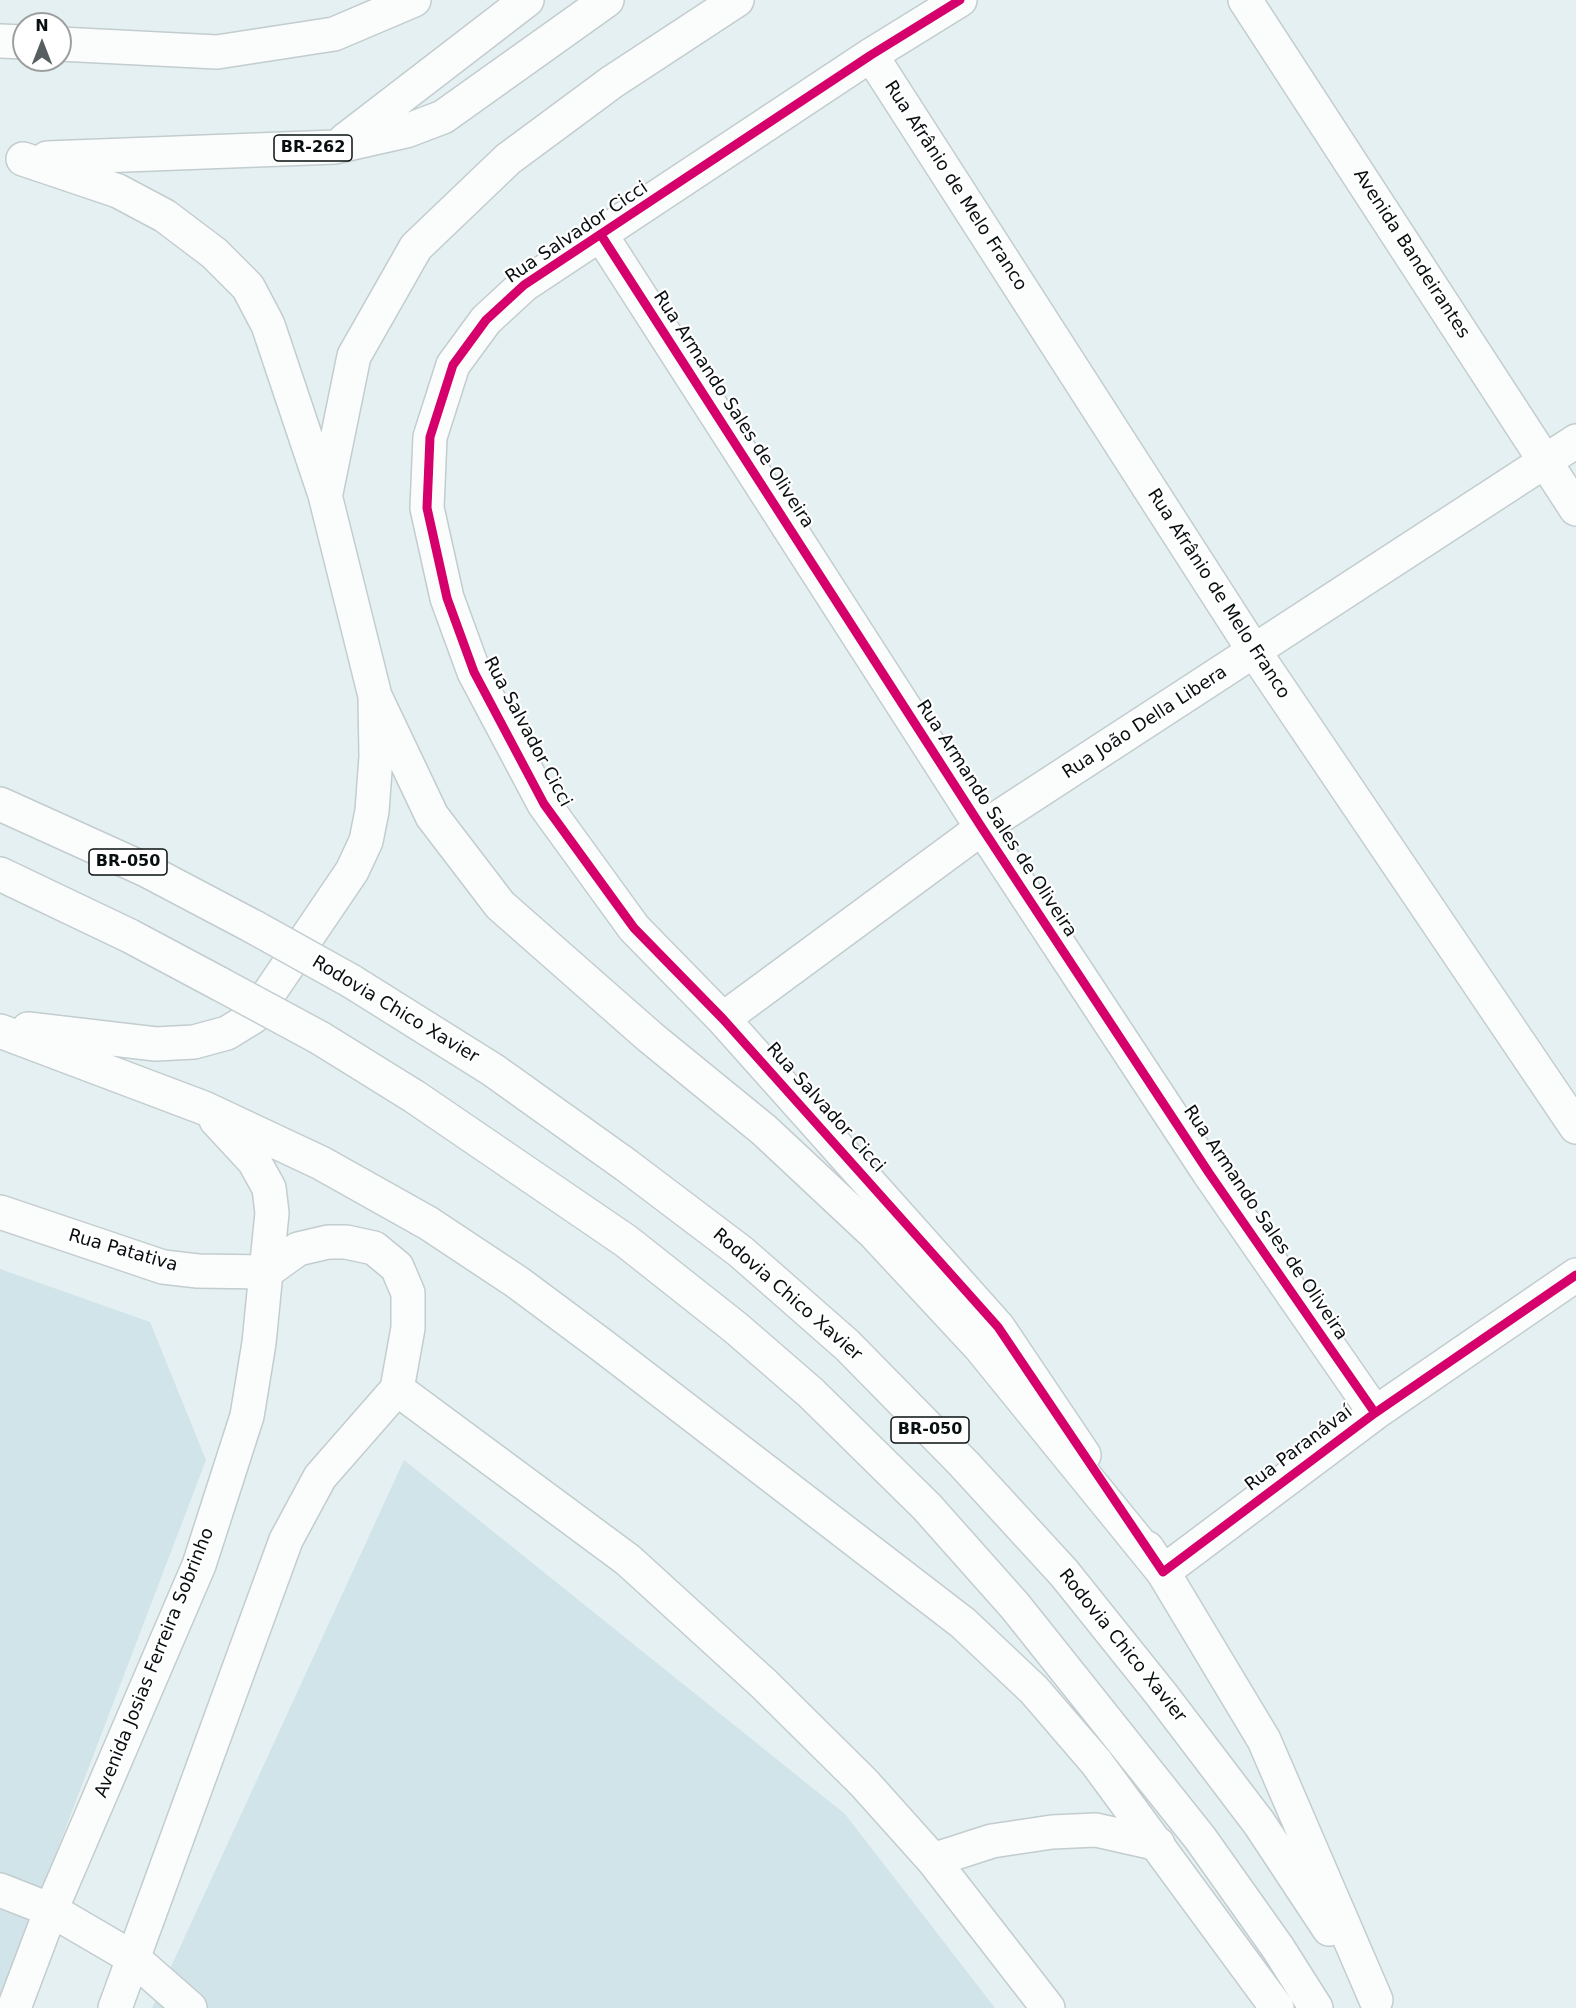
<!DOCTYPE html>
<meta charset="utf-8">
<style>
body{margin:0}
#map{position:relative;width:1576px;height:2008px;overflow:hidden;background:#e5f0f2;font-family:"DejaVu Sans",sans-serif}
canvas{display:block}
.north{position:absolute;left:12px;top:12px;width:60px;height:60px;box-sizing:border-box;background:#fff;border:2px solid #9d9f9f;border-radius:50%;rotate:0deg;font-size:16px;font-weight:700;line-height:24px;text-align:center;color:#090f10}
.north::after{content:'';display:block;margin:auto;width:21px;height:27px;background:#565e5f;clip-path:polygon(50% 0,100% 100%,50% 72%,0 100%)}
</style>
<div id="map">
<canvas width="1576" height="2008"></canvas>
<div class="north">N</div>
</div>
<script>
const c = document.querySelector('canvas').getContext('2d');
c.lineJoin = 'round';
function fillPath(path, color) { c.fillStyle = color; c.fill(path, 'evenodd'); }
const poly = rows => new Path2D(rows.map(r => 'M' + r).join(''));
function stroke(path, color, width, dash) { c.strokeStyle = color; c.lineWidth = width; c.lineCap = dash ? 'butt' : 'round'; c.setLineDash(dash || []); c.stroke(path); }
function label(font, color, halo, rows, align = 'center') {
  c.font = font + ' "DejaVu Sans",sans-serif'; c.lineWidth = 4.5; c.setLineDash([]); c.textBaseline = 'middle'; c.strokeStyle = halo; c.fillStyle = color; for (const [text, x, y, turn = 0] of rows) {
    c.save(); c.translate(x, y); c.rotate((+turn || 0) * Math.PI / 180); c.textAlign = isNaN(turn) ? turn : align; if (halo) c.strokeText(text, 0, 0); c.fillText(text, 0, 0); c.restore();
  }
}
fillPath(poly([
 [0,1269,150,1322,206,1460,0,2000],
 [404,1460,845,1814,995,2008,152,2008]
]), '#d1e4e9');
const minor = poly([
 [960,0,871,55,524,285,486,320,453,365,430,437,427,508,447,598,474,672,544,804,634,928,723,1019,998,1327,1084,1455],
 [0,41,24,42],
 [60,44,217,52,334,34,414,0],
 [871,55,1254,651,1576,1127],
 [601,235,982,828,1209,1173,1375,1413],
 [723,1019,982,828,1576,441],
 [397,1389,628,1560,764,1684,864,1783,933,1860,1048,2008],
 [1147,1548,1163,1572,1375,1413,1576,1275],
 [933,1860,992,1841,1052,1832,1096,1830,1158,1844],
 [0,1890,51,1910,133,1958,190,2008]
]);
const tertiary = poly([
 [1245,0,1576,509],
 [0,1212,163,1267,198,1271,266,1272,298,1249,328,1242,346,1242,374,1248,397,1267,408,1293,408,1328,397,1389,320,1477,286,1540,115,2008],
 [14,2008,51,1910,199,1565,247,1416,259,1343,266,1272]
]);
const motorway = poly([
 [345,140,527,0],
 [47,158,335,147,406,131,443,117,607,0],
 [23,159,118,191,165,216,214,253,248,287,268,325,325,495,375,696,376,757,372,811,366,841,352,871,253,1017,227,1033,194,1042,156,1044,28,1029],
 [326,493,354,356,416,247,508,159,612,82,737,0],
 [375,696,432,816,500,905,650,1037,764,1130,874,1233,980,1347,1163,1572,1264,1740,1376,2000],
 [0,804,146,870,254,927],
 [0,874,130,936,220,984],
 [351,981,493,1070,626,1165,741,1252,847,1345,964,1464,1064,1573,1161,1694,1259,1823,1329,1929],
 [0,1031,204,1108,321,1163,428,1223,517,1282,603,1346,963,1623,1034,1690,1096,1762,1277,2008],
 [320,1038,415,1097,626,1241,736,1328,811,1393,927,1507,1015,1606,1200,1838,1278,1948,1316,2008],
 [216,1120,254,1161,269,1188,272,1213,266,1272]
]);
stroke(minor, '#c3ccce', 36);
stroke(tertiary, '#c3ccce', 36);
stroke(motorway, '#c3ccce', 36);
stroke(minor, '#fbfdfd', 33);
stroke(tertiary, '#fbfdfd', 33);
stroke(motorway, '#fbfdfd', 33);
const motorwayBridge = poly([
 [254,927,351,981],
 [220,984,320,1038]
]);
stroke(motorwayBridge, '#c3ccce', 36, []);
stroke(motorwayBridge, '#fbfdfd', 33);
stroke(poly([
 [960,0,871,55,524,285,486,320,453,365,430,437,427,508,447,598,474,672,544,804,634,928,723,1019,998,1327,1163,1572,1375,1413,1576,1275],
 [601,235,982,828,1209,1173,1375,1413]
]), '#d6006c', 9);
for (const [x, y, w] of [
 [313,148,78],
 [128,862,78],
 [930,1430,78]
]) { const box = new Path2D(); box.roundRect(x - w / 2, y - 13, w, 26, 4.5); c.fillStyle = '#fff'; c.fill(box); stroke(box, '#090f10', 1.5); }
label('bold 16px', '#090f10', null, [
 ["BR-262",313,148],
 ["BR-050",128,862],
 ["BR-050",930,1430]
]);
label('18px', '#090f10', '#fff', [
 ["Rua Afrânio de Melo Franco",955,186,57],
 ["Rua Salvador Cicci",577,233,-34],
 ["Avenida Bandeirantes",1411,254,57],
 ["Rua Armando Sales de Oliveira",733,410,57],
 ["Rua Afrânio de Melo Franco",1218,594,57],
 ["Rua João Della Libera",1145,723,-33],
 ["Rua Salvador Cicci",527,732,62],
 ["Rua Armando Sales de Oliveira",996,819,57],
 ["Rodovia Chico Xavier",395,1010,31],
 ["Rua Salvador Cicci",825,1108,48],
 ["Rua Armando Sales de Oliveira",1265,1223,56],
 ["Rua Patativa",123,1251,16],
 ["Rodovia Chico Xavier",787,1295,41],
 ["Rua Paranávaí",1299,1449,-37],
 ["Rodovia Chico Xavier",1122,1646,51],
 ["Avenida Josias Ferreira Sobrinho",155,1663,-68]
]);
</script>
